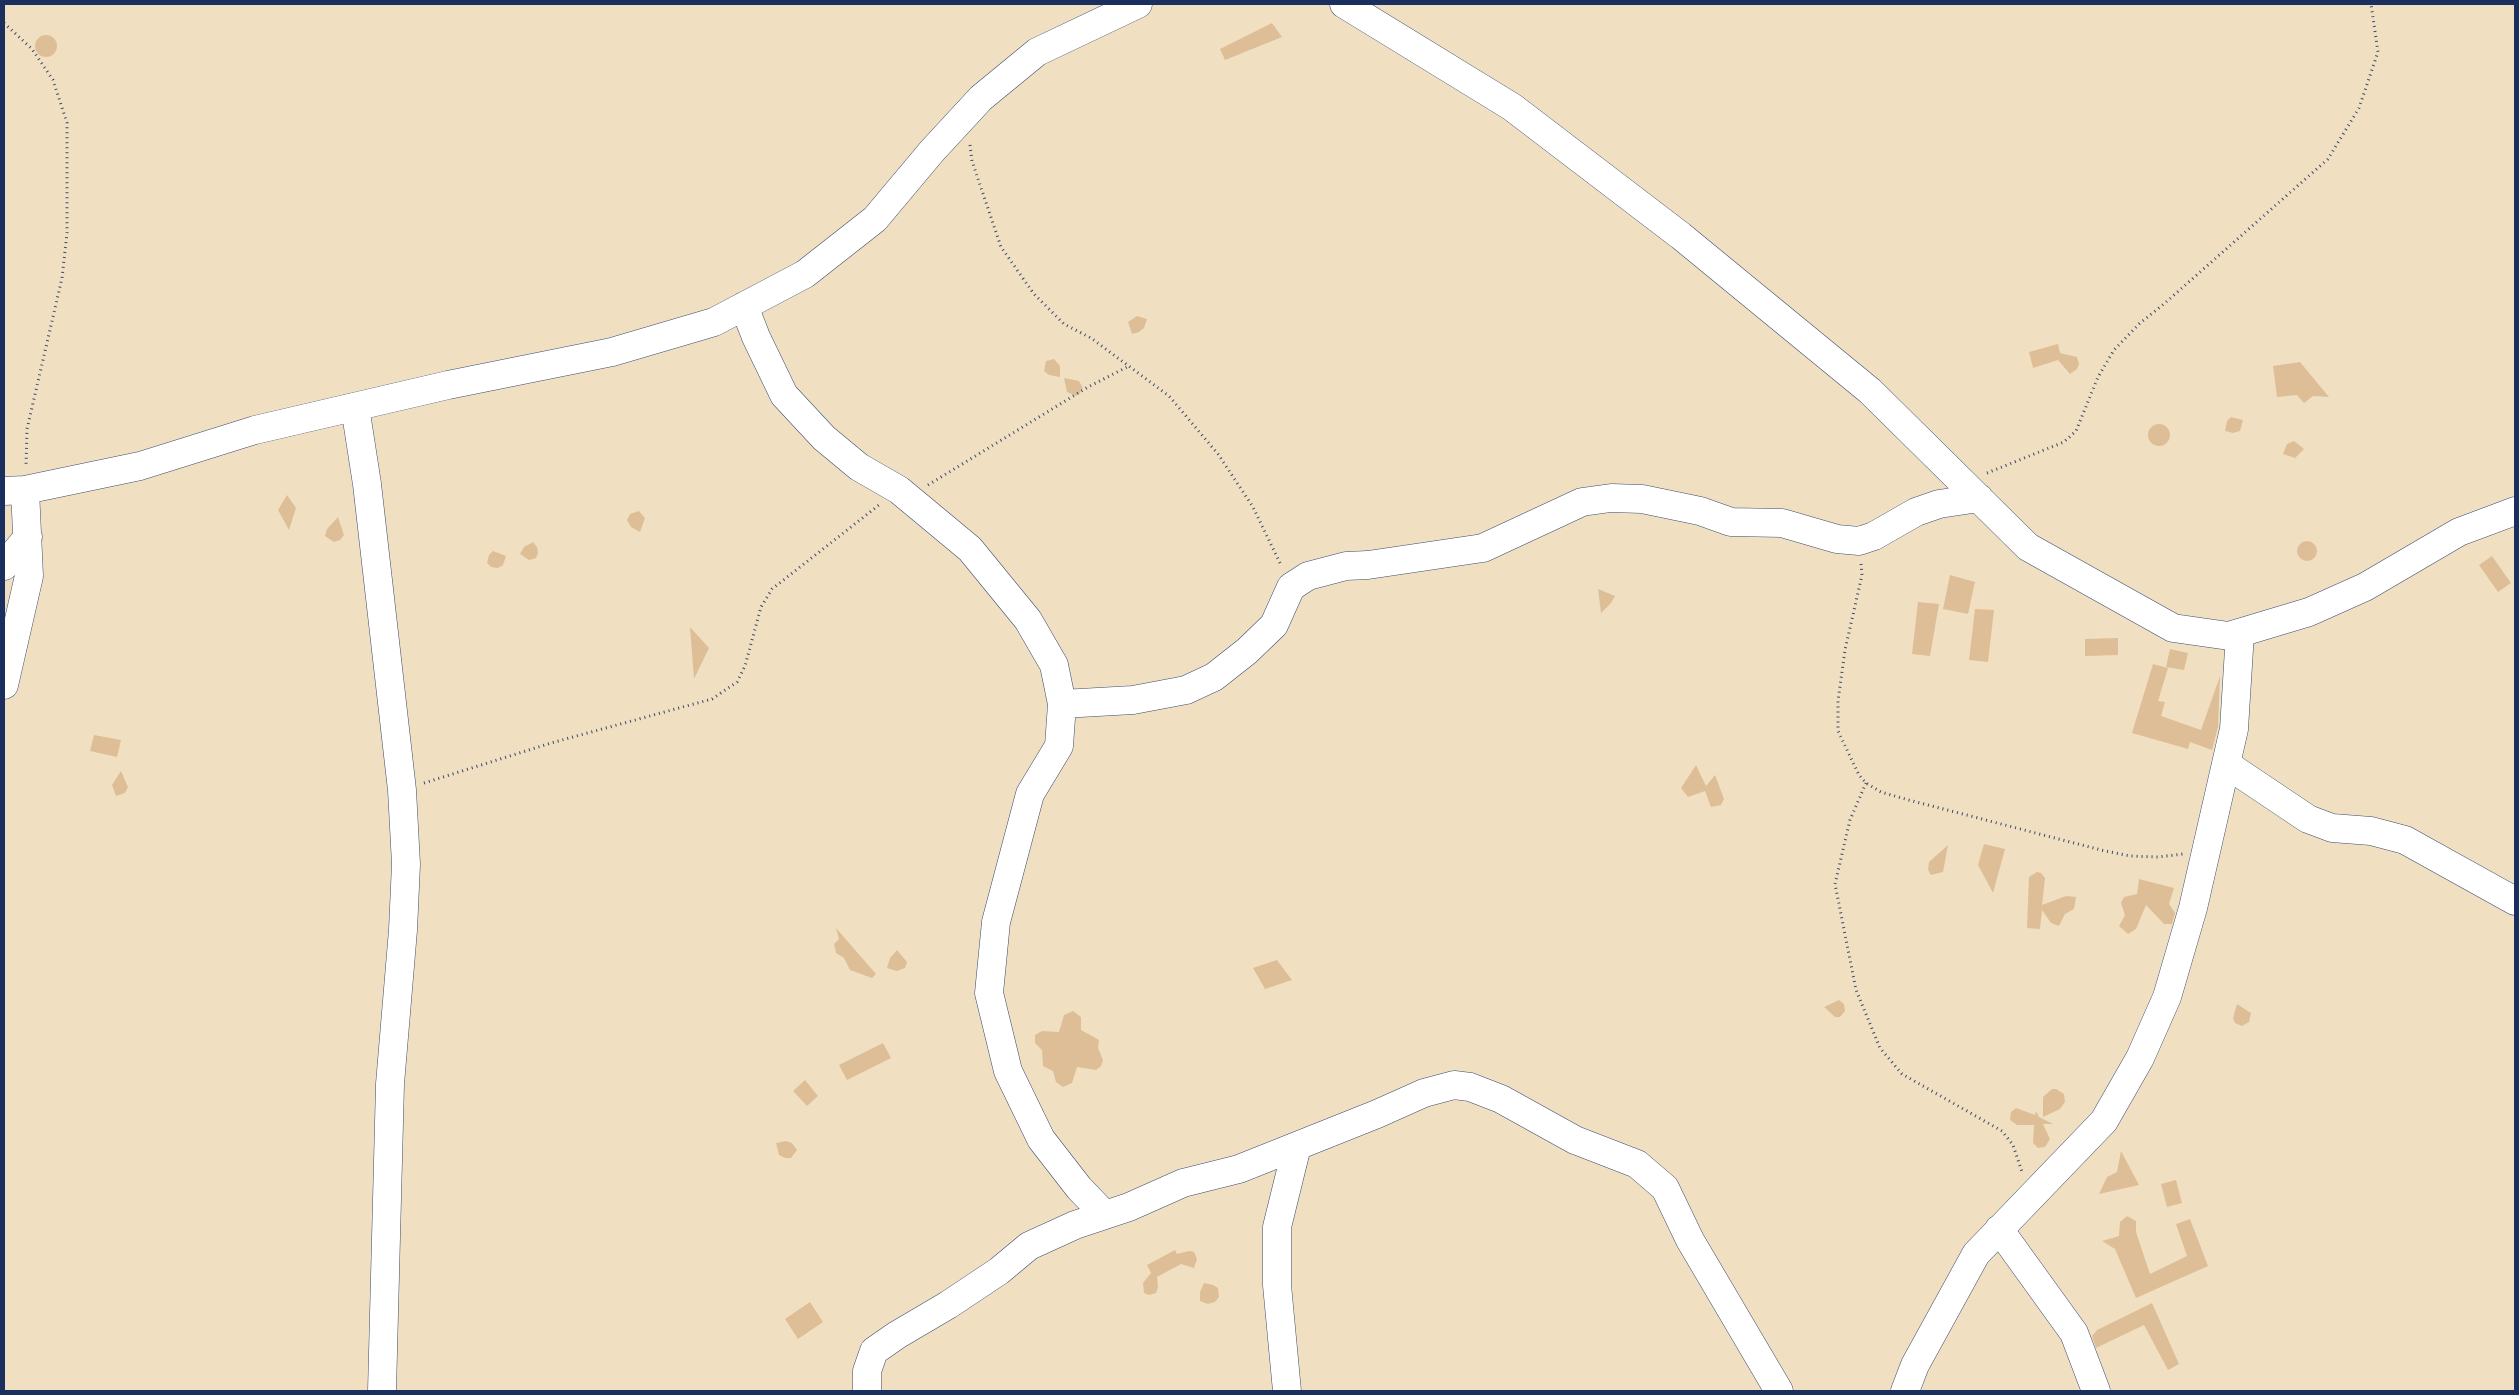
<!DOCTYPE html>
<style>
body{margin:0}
#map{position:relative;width:2519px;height:1395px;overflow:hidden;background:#f0e0c1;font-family:"IM FELL English",serif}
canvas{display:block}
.frame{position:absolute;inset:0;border:5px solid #1b2f5e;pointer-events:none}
</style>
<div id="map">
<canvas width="2519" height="1395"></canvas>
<div class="frame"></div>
</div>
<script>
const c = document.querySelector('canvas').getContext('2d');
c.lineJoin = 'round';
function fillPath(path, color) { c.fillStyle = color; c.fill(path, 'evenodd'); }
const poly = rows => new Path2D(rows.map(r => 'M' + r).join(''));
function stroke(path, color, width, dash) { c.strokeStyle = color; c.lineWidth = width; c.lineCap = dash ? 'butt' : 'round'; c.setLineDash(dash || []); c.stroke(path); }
fillPath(poly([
 [1272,23,1282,37,1225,60,1220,49],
 '35 46a11 11 0 1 1 22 0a11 11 0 1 1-22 0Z',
 [1137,316,1147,319,1144,328,1139,332,1132,334,1128,322],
 [2058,344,2060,353,2077,357,2079,364,2077,369,2070,374,2058,360,2033,368,2029,352],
 [1054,359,1060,366,1060,377,1049,375,1044,371,1046,361],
 [2300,362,2329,397,2313,396,2304,403,2297,395,2277,397,2273,366],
 [1064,378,1079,381,1083,388,1080,393,1076,396,1067,392],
 [2231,417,2243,420,2240,431,2233,433,2225,431,2227,421],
 '2148 435a11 11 0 1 1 22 0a11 11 0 1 1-22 0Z',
 [2294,441,2304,449,2295,458,2283,454,2287,444],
 [287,495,296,508,289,530,278,510],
 [639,511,645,518,640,532,631,527,627,520,630,514],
 [338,517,344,535,340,540,334,542,325,536,327,529],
 '2297 551a10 10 0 1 1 20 0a10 10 0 1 1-20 0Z',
 [533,542,537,547,538,553,536,558,529,560,520,554,524,547],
 [493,551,506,556,503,565,498,568,491,567,487,563,489,555],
 [2492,556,2511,583,2498,592,2479,565],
 [1950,575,1975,582,1968,614,1943,609],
 [1598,589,1615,596,1611,603,1601,613],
 [1918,602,1939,604,1930,656,1912,654],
 [1975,609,1994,610,1988,662,1969,660],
 [690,627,709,648,694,679],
 [2118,638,2118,655,2085,656,2085,639],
 [2170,649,2188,653,2184,670,2166,667],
 [2153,664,2168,668,2158,701,2165,702,2161,716,2201,730,2220,676,2218,727,2212,750,2190,742,2188,749,2132,733],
 [94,735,121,740,117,757,90,751],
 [1696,765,1706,786,1715,775,1724,799,1721,805,1711,807,1705,791,1688,797,1681,788],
 [121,771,128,787,125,793,116,796,112,785],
 [1984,844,2005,849,1993,893,1978,865],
 [1948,845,1943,872,1931,875,1928,870,1929,862],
 [2037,872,2041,873,2045,878,2042,905,2066,896,2076,897,2074,909,2065,914,2059,926,2051,923,2042,910,2040,929,2027,928,2029,877],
 [2139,879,2174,888,2169,904,2175,913,2172,924,2164,924,2146,905,2136,929,2128,934,2119,926,2125,915,2121,903,2124,897,2137,894],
 [836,928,876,974,872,978,850,970,844,958,836,953,834,944,839,939],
 [897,950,907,962,905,968,897,971,887,968,890,958],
 [1277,960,1292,980,1265,989,1253,968],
 [1839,1000,1844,1004,1845,1011,1840,1017,1835,1017,1824,1007],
 [2237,1004,2251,1013,2249,1022,2242,1026,2235,1023,2233,1018],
 [1073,1011,1081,1017,1081,1030,1099,1040,1098,1048,1103,1060,1101,1066,1096,1070,1077,1067,1072,1083,1063,1087,1056,1082,1053,1071,1043,1066,1042,1050,1035,1043,1035,1035,1042,1031,1059,1032,1064,1015],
 [883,1043,891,1058,847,1080,839,1065],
 [805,1080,818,1096,807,1106,793,1091],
 [2052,1089,2056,1089,2064,1094,2065,1102,2060,1109,2043,1117,2043,1097],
 [2016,1108,2035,1115,2036,1111,2039,1117,2053,1124,2043,1124,2050,1139,2045,1147,2038,1148,2033,1143,2034,1125,2017,1125,2010,1120,2011,1112],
 [786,1141,792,1143,797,1150,791,1158,785,1158,779,1155,776,1143],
 [2121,1151,2139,1185,2099,1194,2107,1177,2117,1172],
 [2176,1180,2182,1203,2167,1207,2161,1184],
 [2127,1216,2136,1221,2136,1232,2150,1274,2187,1256,2176,1224,2190,1219,2208,1266,2136,1298,2115,1249,2102,1241,2119,1236,2120,1222],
 [1175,1250,1177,1254,1189,1251,1194,1252,1197,1259,1194,1268,1181,1264,1157,1277,1158,1287,1156,1293,1149,1295,1144,1293,1143,1283,1151,1273,1147,1265],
 [1204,1283,1213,1285,1218,1288,1219,1297,1215,1302,1208,1304,1200,1301,1200,1292],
 [810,1302,823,1322,798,1339,785,1319],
 [2152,1303,2179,1364,2168,1370,2144,1325,2096,1348,2092,1336,2097,1330]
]), '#debe96');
const minor = poly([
 [1344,4,1512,107,1681,236,1870,391,2028,547,2173,628,2229,636,2309,612,2365,587,2459,532,2515,511],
 [744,306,756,337,784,395,824,438,859,467,899,490,970,549,1028,620,1054,665,1062,704,1059,746,1030,794,996,922,989,993,1008,1071,1041,1139,1079,1188,1105,1215],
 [355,407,367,484,402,790,406,864,403,930,390,1084,382,1391],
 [4,491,25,490,140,466,255,430,448,385,612,352,714,322,805,274,875,219,932,151,981,98,1037,52,1138,4],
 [4,566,28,537],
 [4,685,29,576,25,490],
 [1062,704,1133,700,1186,690,1214,677,1247,651,1274,625,1291,587,1308,576,1346,566,1368,565,1483,548,1582,502,1611,498,1642,499,1700,511,1731,522,1782,523,1837,539,1859,541,1874,536,1916,512,1939,504,1979,498],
 [2226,764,2308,819,2332,828,2371,831,2405,840,2515,901],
 [1999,1229,2074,1333,2096,1391],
 [867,1391,867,1371,874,1351,897,1335,948,1305,999,1271,1029,1246,1075,1225,1129,1207,1183,1183,1239,1169,1377,1114,1424,1093,1454,1085,1470,1087,1501,1099,1575,1140,1637,1164,1665,1188,1690,1240,1779,1391],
 [1287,1391,1277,1285,1277,1227,1297,1146],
 [1905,1391,1915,1365,1976,1254,2104,1121,2140,1058,2167,997,2193,908,2234,729,2240,633]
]);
stroke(minor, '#3b4a6d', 29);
stroke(poly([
 [4,23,32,49,53,80,67,123,67,233,62,278,27,429,26,467],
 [970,145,972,161,1001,247,1034,294,1064,324,1091,338,1169,396,1218,454,1253,507,1281,565],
 [1987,473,2064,442,2076,431,2098,377,2114,350,2139,324,2165,303,2328,159,2359,108,2378,52,2371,4],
 [928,485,1088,387,1129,366],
 [1861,564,1862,575,1845,650,1838,701,1838,731,1859,775,1866,783,1881,792,1905,799,2101,850,2130,856,2158,857,2183,854],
 [424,783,551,743,712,699,737,682,745,666,761,607,772,589,879,505],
 [1866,783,1850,820,1835,884,1856,990,1880,1048,1902,1074,2002,1131,2013,1145,2022,1172]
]), '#3b4a6d', 3, [1, 4]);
stroke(minor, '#fff', 28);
</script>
